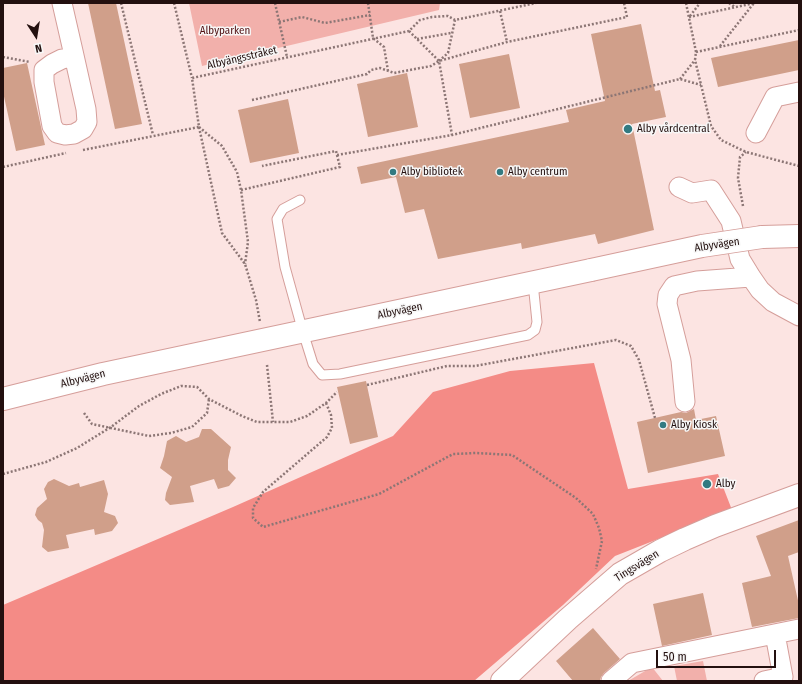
<!DOCTYPE html>
<meta charset="utf-8">
<style>
body{margin:0}
#map{position:relative;width:802px;height:684px;overflow:hidden;background:#fce4e2;font-family:"Fira Sans Condensed",sans-serif}
canvas{display:block}
.frame{position:absolute;inset:0;border:4px solid #23100f;pointer-events:none}
.north{position:absolute;left:16px;top:16px;width:40px;height:40px;-webkit-text-stroke:3px #f7f7f7;paint-order:stroke;rotate:168deg;font-size:11px;font-weight:700;line-height:16px;text-align:center;color:#23100f}
.north::after{content:'';display:block;margin:auto;width:14px;height:18px;background:#23100f;clip-path:polygon(50% 0,100% 100%,50% 72%,0 100%)}
.scale{position:absolute;left:656px;top:650px;width:120px;height:18px;box-sizing:border-box;border:2px solid #23100f;border-top:0;padding-left:5px;font-size:12px;line-height:14px;white-space:nowrap;color:#23100f;-webkit-text-stroke:3px #f7f7f7;paint-order:stroke}
</style>
<div id="map">
<canvas width="802" height="684"></canvas>
<div class="frame"></div>
<div class="north">N</div>
<div class="scale">50 m</div>
</div>
<script>
const c = document.querySelector('canvas').getContext('2d');
c.lineJoin = 'round';
function fillPath(path, color) { c.fillStyle = color; c.fill(path, 'evenodd'); }
const poly = rows => new Path2D(rows.map(r => 'M' + r).join(''));
function stroke(path, color, width, dash) { c.strokeStyle = color; c.lineWidth = width; c.lineCap = dash ? 'butt' : 'round'; c.setLineDash(dash || []); c.stroke(path); }
function label(font, color, halo, rows, align = 'center') {
  c.font = font + ' "Fira Sans Condensed",sans-serif'; c.lineWidth = 3; c.setLineDash([]); c.textBaseline = 'middle'; c.strokeStyle = halo; c.fillStyle = color; for (const [text, x, y, turn = 0] of rows) {
    c.save(); c.translate(x, y); c.rotate((+turn || 0) * Math.PI / 180); c.textAlign = isNaN(turn) ? turn : align; if (halo) c.strokeText(text, 0, 0); c.fillText(text, 0, 0); c.restore();
  }
}
fillPath(poly([
 [189,3,440,3,439,10,202,66],
 [703,661,707,681,677,681,674,666],
 [652,667,663,681,628,681]
]), '#f2b0ab');
fillPath(poly([
 [594,363,628,489,718,474,732,510,615,556,563,605,474,681,3,681,3,605,233,507,393,436,433,392,510,371]
]), '#f48b86');
fillPath(poly([
 [88,3,116,3,142,124,115,129],
 [641,24,655,91,660,90,666,117,632,124,654,230,598,244,595,234,522,249,521,243,438,259,424,209,405,213,396,177,361,184,357,167,569,122,566,110,605,101,591,34],
 [799,40,799,70,718,87,711,58],
 [509,54,520,108,470,118,459,64],
 [27,63,45,145,16,151,3,92,3,68],
 [407,73,418,127,368,137,357,84],
 [288,99,299,153,250,163,238,110],
 [366,381,378,437,350,444,337,387],
 [694,409,696,420,716,416,725,456,648,473,637,422,681,412,686,413],
 [202,429,211,429,231,447,228,460,228,470,236,478,229,486,218,489,214,479,190,486,194,502,170,505,165,500,166,493,172,477,160,468,164,456,167,441,176,436,186,442,199,437],
 [54,479,69,486,79,483,80,487,104,480,108,494,104,512,115,516,118,523,112,531,95,535,94,529,66,535,69,548,48,552,42,547,44,530,42,523,38,520,35,515,37,508,47,499,44,489,48,482],
 [799,520,799,552,788,556,799,605,799,618,752,627,742,583,771,576,756,536],
 [703,593,712,635,662,646,653,604],
 [593,628,620,659,604,673,601,677,600,681,573,681,556,661]
]), '#d09f8a');
const lane = poly([
 [300,200,283,209,277,219,285,267,303,332,313,364,322,375,340,374,528,335,535,330,537,322,533,283]
]);
const street = poly([
 [62,3,73,51,86,109,87,122,83,129,74,134,65,135,57,133,52,126,44,82,44,70,52,64,62,59,74,57],
 [756,133,775,97,799,92],
 [679,187,692,193,711,190,731,221,740,259,751,277,760,290,773,302,799,316],
 [685,402,681,360,667,304,668,295,674,286,697,281,751,277],
 [611,681,632,663,799,629],
 [764,681,783,677,775,634]
]);
const secondary = poly([
 [762,237,799,236],
 [3,399,103,374,591,270],
 [502,681,568,619,620,574,660,551,685,539,715,526,799,495]
]);
stroke(lane, '#d59e9a', 11);
stroke(street, '#d59e9a', 21);
stroke(secondary, '#d59e9a', 24);
stroke(poly([
 [121,3,153,135],
 [174,3,192,78],
 [275,3,287,57],
 [368,3,373,38,384,47,388,71],
 [686,3,696,52,695,60,711,126,721,140,746,152,799,166],
 [729,3,735,7],
 [500,11,507,42],
 [690,16,700,3],
 [689,17,755,3],
 [279,22,302,17,325,23,370,15],
 [409,31,439,61,452,135],
 [417,39,451,33],
 [720,46,754,3],
 [696,52,799,30],
 [3,57,30,62],
 [439,61,448,53,455,20],
 [680,79,695,60],
 [252,100,367,74,371,70,380,68,394,73,431,66,439,61,507,42,627,17,624,3],
 [199,127,222,233,245,264,256,300,260,322],
 [199,127,222,146,237,172,241,190,248,242,245,264],
 [83,150,199,127,192,78,409,31,420,20,432,17,448,16,455,20,536,3],
 [337,155,452,135,680,79,701,85],
 [3,167,66,153],
 [241,190,340,167,336,151,262,166],
 [743,206,738,178,740,157,746,152],
 [267,365,273,422],
 [367,385,447,366,475,366,616,340,631,346,639,360,655,418],
 [326,403,331,415,332,428,327,437,263,492,253,508,253,518,263,527,379,494,453,454,476,453,512,455,576,498,593,514,599,528,602,541,596,569],
 [84,413,92,424,149,436,171,433,192,427,207,413,209,399],
 [3,474,46,462,77,448,111,427,139,406,161,394,181,386,197,387,209,399,242,416,257,422,290,422,307,416,326,403,337,392]
]), '#8c7675', 2.5, [2, 2]);
stroke(lane, '#fff', 9);
stroke(street, '#fff', 19);
stroke(secondary, '#fff', 22);
const secondaryBridge = poly([
 [591,270,702,246,762,237]
]);
stroke(secondaryBridge, '#d59e9a', 24, []);
stroke(secondaryBridge, '#fff', 22);
for (const [x, y, r, color] of [
 [628,129,5,"#327a81"],
 [393,172,4,"#327a81"],
 [500,172,4,"#327a81"],
 [663,425,4,"#327a81"],
 [707,484,5,"#327a81"]
]) { const dot = new Path2D(); dot.arc(x, y, r, 0, 2 * Math.PI); c.fillStyle = color; c.fill(dot); stroke(dot, '#f7f7f7', 1.5); }
label('11px', '#511012', '#f7f7f7', [
 ["Albyparken",225,31]
]);
label('11px', '#23100f', '#f7f7f7', [
 ["Albyängsstråket",242,58,-13],
 ["Albyvägen",717,245,-9],
 ["Albyvägen",400,311,-12],
 ["Albyvägen",83,379,-14],
 ["Tingsvägen",637,566,-32]
]);
label('11px', '#23100f', '#f7f7f7', [
 ["Alby vårdcentral",637,129],
 ["Alby bibliotek",401,172],
 ["Alby centrum",508,172],
 ["Alby Kiosk",671,425],
 ["Alby",716,484]
], 'left');
</script>
